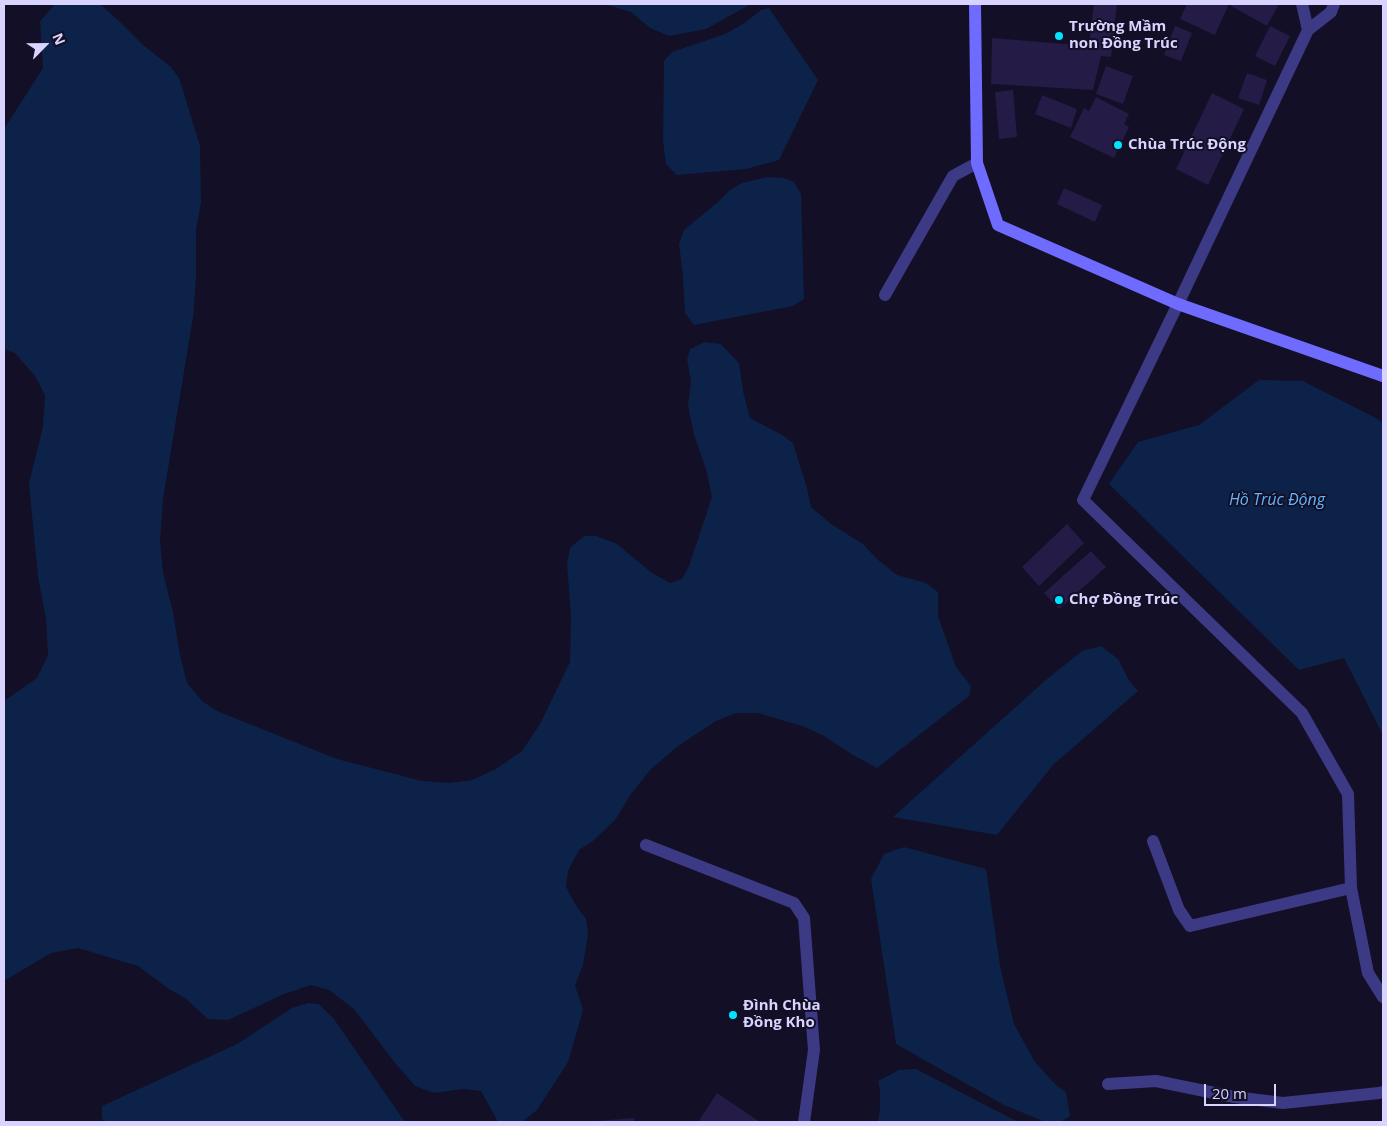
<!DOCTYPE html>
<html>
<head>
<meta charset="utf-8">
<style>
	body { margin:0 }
	#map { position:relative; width:1387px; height:1126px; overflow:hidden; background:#130f26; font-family:"Open Sans",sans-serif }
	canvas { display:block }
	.frame { position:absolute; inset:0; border:5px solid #d9d4ff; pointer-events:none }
	.north { position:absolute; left:20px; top:20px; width:50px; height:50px; -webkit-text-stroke:4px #130f26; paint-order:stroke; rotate:67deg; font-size:14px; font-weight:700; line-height:20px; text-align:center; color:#d9d4ff }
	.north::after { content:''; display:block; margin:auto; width:18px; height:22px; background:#d9d4ff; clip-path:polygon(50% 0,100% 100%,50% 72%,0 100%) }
	.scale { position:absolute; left:1204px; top:1084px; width:72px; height:22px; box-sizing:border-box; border:2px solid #d9d4ff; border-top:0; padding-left:6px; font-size:15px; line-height:18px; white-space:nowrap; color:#d9d4ff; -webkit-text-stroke:4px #130f26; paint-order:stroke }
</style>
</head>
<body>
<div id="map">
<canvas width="1387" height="1126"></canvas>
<div class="frame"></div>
<div class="north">N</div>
<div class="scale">20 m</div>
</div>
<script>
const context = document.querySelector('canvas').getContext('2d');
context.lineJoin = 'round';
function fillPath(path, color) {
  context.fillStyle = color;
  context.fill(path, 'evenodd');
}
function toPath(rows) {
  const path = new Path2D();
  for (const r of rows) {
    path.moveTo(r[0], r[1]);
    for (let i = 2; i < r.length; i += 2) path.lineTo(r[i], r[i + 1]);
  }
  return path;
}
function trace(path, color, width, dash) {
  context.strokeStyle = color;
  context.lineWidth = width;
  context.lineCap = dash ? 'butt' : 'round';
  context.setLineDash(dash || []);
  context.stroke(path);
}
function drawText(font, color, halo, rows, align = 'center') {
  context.font = font + ' "Open Sans",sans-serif';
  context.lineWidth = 4;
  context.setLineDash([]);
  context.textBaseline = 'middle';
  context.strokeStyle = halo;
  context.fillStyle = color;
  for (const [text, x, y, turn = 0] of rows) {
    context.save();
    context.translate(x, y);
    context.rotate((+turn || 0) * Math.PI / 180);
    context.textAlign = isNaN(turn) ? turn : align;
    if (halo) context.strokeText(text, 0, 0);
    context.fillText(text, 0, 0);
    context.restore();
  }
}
fillPath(toPath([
	[55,4,100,4,120,22,143,45,171,67,179,78,200,146,201,202,196,231,196,279,193,317,163,499,160,540,163,573,173,612,180,655,187,683,202,701,217,711,337,759,422,781,450,783,472,780,496,769,522,751,540,724,570,662,571,616,567,564,570,548,584,536,596,536,617,544,652,573,670,583,682,579,689,566,712,497,706,469,694,435,688,405,691,381,687,359,690,349,705,342,721,344,739,363,743,391,750,418,782,435,793,443,807,488,811,507,831,524,863,544,877,559,897,575,926,583,938,592,938,616,956,667,971,686,969,696,877,768,853,755,824,736,805,727,758,713,736,713,716,721,678,746,651,769,631,794,615,820,593,841,579,850,568,871,566,887,575,904,586,919,588,934,583,965,575,985,583,1010,568,1062,537,1110,522,1122,498,1122,481,1091,463,1089,434,1093,415,1086,395,1063,354,1009,329,990,311,985,284,994,228,1020,208,1019,185,998,169,989,138,966,78,948,51,953,4,981,4,701,37,678,48,655,46,619,38,577,29,483,43,427,45,395,35,376,15,353,4,349,4,129,43,68,40,21],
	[604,4,751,4,706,29,669,36,650,28,631,12],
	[769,8,818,80,779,160,746,169,677,175,666,164,663,141,664,61,672,52,725,34,743,24,761,10],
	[767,177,784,178,794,182,801,194,804,299,793,306,694,325,685,313,683,276,679,244,684,230,718,202,730,190,742,183],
	[1259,380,1303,381,1378,419,1383,424,1383,735,1344,658,1299,670,1109,484,1138,442,1199,425],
	[1101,646,1118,659,1130,682,1138,691,1053,765,997,835,893,817,1047,679,1082,651],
	[904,847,986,869,1000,966,1014,1024,1035,1062,1055,1084,1066,1092,1070,1116,1060,1122,1045,1122,1004,1105,896,1044,871,879,884,854],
	[308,1003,319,1004,334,1019,405,1122,108,1122,102,1119,102,1106,237,1044,292,1008],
	[916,1069,968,1096,1018,1122,878,1122,880,1108,880,1091,878,1081,899,1070]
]), '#0c2248');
fillPath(toPath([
	[1094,4,1117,4,1111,57,1101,56,1093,90,991,84,992,38,1089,46],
	[1187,4,1229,4,1215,35,1180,19],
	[1233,4,1274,4,1278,6,1267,26,1231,6],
	[1175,26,1192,33,1181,61,1164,55],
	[1270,26,1290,36,1275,66,1255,56],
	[1106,66,1133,76,1123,104,1096,94],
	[1247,73,1267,80,1259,105,1238,98],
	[1013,90,1017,137,999,139,995,92],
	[1212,93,1244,109,1208,185,1176,169],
	[1042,95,1077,109,1071,128,1035,114],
	[1096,97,1129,114,1124,124,1129,127,1114,158,1070,137,1084,108,1089,111],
	[1064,188,1102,205,1095,222,1057,204],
	[1067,524,1084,543,1039,586,1022,567],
	[1091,551,1106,567,1059,609,1044,593],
	[717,1093,760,1122,698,1122],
	[634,1118,634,1122,595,1122,595,1121]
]), '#241b47');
trace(toPath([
	[885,295,953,176,977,163],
	[1153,841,1179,910,1190,926,1351,888],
	[1108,1084,1156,1081,1234,1097,1283,1103,1379,1093,1383,1092]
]), '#3d3a85', 12);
trace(toPath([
	[1302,4,1308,30,1178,304,1083,500,1302,713,1348,794,1351,888,1368,973,1383,997],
	[1308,30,1331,12,1334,4],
	[646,845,794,903,804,918,814,1050,804,1122]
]), '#3d3a85', 12);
trace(toPath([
	[975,4,977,163,998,225,1178,304,1383,376]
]), '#6f6bff', 12);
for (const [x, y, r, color] of [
	[1059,36,5,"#00e5ff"],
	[1118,145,5,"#00e5ff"],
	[1059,600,5,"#00e5ff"],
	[733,1015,5,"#00e5ff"]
]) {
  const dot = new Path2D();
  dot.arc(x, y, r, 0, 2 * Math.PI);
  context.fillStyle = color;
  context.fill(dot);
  trace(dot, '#130f26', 2);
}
drawText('bold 15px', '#d9d4ff', '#130f26', [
	["Trường Mầm",1069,27],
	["non Đồng Trúc",1069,44],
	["Chùa Trúc Động",1128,145],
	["Chợ Đồng Trúc",1069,600],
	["Đình Chùa",743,1006],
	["Đồng Kho",743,1023]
], 'left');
drawText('italic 16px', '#62b6ff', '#130f26', [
	["Hồ Trúc Động",1277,500]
]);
</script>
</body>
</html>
